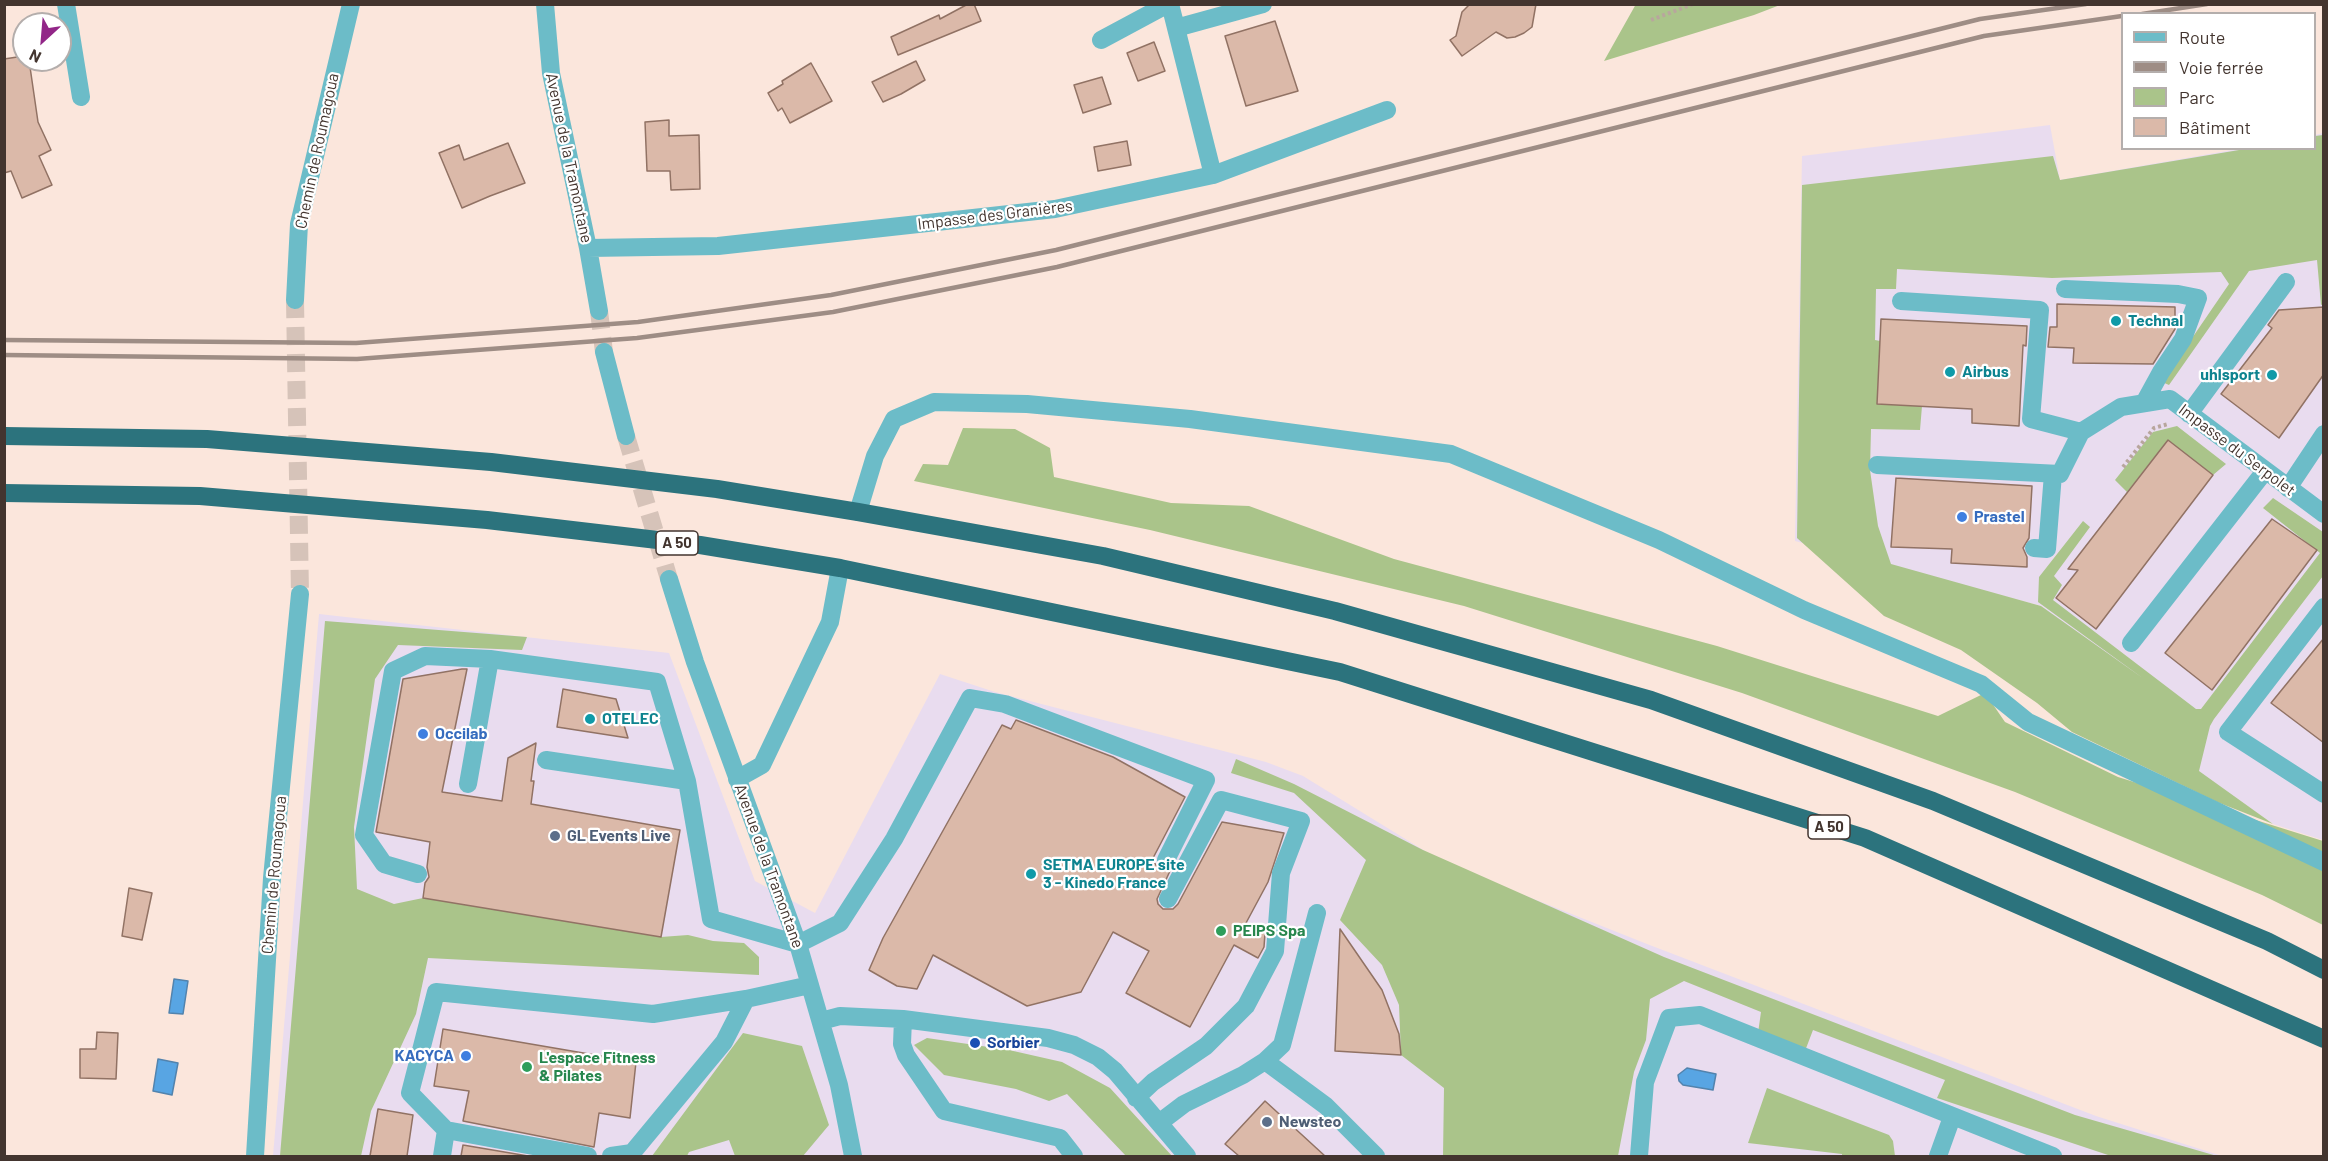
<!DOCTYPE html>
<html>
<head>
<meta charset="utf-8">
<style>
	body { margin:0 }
	#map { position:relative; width:2328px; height:1161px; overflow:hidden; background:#fbe6dc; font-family:Barlow,sans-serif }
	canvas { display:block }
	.frame { position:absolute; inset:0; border:6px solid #43352f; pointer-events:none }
	.legend { position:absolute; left:2121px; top:12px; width:195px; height:138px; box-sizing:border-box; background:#fff; border:2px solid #b4aeac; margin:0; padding:8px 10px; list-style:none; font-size:18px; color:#43352f }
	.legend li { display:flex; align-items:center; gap:12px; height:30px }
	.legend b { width:30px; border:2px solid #b4aeac }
	.north { position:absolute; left:12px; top:12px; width:60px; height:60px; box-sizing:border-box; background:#fff; border:2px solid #b4aeac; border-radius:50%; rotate:206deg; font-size:16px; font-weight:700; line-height:24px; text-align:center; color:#43352f }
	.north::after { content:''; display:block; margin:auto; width:21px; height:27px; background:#922688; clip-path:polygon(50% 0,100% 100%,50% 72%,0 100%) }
</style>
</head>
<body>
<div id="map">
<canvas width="2328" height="1161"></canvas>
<div class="frame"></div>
<ul class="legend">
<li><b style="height:8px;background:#6cbcc8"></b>Route</li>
<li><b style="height:8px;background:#9e8d85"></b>Voie ferrée</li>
<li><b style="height:16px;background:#aac48a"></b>Parc</li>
<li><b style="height:16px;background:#dbb9a9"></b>Bâtiment</li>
</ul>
<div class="north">N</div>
</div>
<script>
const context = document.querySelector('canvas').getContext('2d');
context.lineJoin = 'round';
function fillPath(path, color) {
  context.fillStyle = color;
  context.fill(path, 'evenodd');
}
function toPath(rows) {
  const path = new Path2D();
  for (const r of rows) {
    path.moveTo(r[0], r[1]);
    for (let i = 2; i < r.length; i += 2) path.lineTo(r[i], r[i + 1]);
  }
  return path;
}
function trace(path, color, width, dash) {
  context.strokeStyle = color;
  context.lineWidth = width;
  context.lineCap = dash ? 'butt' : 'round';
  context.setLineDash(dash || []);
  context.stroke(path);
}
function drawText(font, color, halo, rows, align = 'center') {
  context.font = font + ' Barlow,sans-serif';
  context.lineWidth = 4.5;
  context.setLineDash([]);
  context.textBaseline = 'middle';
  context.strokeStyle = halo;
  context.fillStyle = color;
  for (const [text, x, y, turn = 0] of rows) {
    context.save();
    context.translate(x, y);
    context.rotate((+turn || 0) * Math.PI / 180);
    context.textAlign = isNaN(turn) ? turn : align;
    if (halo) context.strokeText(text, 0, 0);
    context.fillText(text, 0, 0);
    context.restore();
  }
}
fillPath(toPath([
	[2050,125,2060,180,2238,149,2314,148,2315,135,2323,133,2323,840,2273,824,2199,772,2041,606,1795,541,1802,156],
	[319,614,669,653,755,881,815,913,940,674,995,692,1266,762,1303,776,1446,864,1647,944,2096,1116,2222,1156,273,1156]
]), '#e9dcef');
fillPath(toPath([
	[1636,4,1780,4,1780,5,1754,15,1604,61],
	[2323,135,2323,304,2321,305,2317,260,2249,271,2169,385,2162,382,2229,284,2221,272,2052,278,1897,269,1896,289,1876,289,1875,340,1880,341,1877,404,1922,406,1920,430,1871,429,1870,470,1878,526,1891,564,2041,606,2144,679,2038,602,2039,577,2083,521,2090,527,2054,576,2062,585,2053,600,2196,709,2201,709,2320,553,2263,508,2273,498,2323,532,2323,576,2214,719,2210,726,2199,771,2273,824,2217,802,2072,732,2037,703,1961,650,1884,616,1797,538,1802,185,2053,156,2060,180,2245,149,2314,148,2315,136],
	[2177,426,2226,464,2213,475,2168,440,2127,492,2115,480,2153,432],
	[963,428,1015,429,1050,448,1054,477,1171,503,1249,506,1394,559,1717,646,1938,716,1985,693,2005,722,2118,777,2323,841,2323,925,2262,895,2015,792,1742,693,1464,606,1150,530,914,481,923,464,948,465],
	[325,621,527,637,522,650,398,645,375,679,354,827,357,889,394,904,423,898,661,937,688,935,713,941,744,943,759,957,759,975,428,958,416,1014,371,1111,361,1156,280,1156],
	[1236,759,1294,784,1423,850,1664,957,2075,1115,2217,1156,2111,1156,1937,1098,1945,1080,1813,1030,1805,1051,1758,1033,1761,1012,1684,981,1650,999,1646,1040,1634,1072,1618,1156,1443,1156,1444,1088,1401,1055,1399,1005,1382,965,1340,920,1366,860,1294,793,1231,773],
	[743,1033,802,1046,829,1125,803,1156,735,1156,729,1140,689,1152,687,1156,652,1156],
	[927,1038,1009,1050,1062,1062,1110,1088,1172,1156,1126,1156,1067,1094,1049,1101,1016,1089,944,1075,914,1045],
	[1767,1088,1889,1135,1893,1141,1895,1156,1842,1156,1842,1154,1748,1143]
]), '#aac48a');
const water = toPath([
	[174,979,188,981,183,1014,169,1013,174,979],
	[158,1059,178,1063,172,1095,153,1091,158,1059],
	[1687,1068,1716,1074,1713,1090,1683,1085,1679,1081,1678,1075,1687,1068]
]);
fillPath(water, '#58a5e3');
trace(water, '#5283ad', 1.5);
const building = toPath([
	[968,4,974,4,981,21,898,55,891,37,939,15,940,19,968,4],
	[1470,4,1536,4,1532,27,1524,33,1515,37,1507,38,1496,32,1462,56,1450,40,1456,36,1462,12,1470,4],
	[1275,21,1298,91,1246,106,1225,36,1275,21],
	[1154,42,1165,71,1138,81,1127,53,1154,42],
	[24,56,24,60,29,60,38,122,51,150,39,156,52,185,22,198,11,171,4,173,4,59,24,56],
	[916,61,925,80,901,94,883,102,872,82,916,61],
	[811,63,832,101,790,123,782,108,778,111,768,93,783,84,782,81,811,63],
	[1102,77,1111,104,1083,113,1074,85,1102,77],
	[669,120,669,136,699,135,700,189,671,190,670,171,647,171,645,122,669,120],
	[1127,141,1131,165,1098,171,1094,147,1127,141],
	[508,143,525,183,490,196,462,208,439,153,459,145,464,160,508,143],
	[2057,304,2175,307,2175,329,2153,364,2073,363,2074,348,2048,347,2050,327,2057,327,2057,304],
	[2324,307,2324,374,2279,438,2221,394,2272,328,2268,325,2279,310,2324,307],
	[1881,319,2027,326,2026,346,2023,345,2019,426,1972,423,1972,409,1877,404,1881,319],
	[2168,440,2213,475,2096,629,2056,598,2078,570,2068,569,2168,440],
	[1896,478,2032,486,2029,538,2023,548,2027,557,2027,567,1951,563,1952,549,1891,547,1896,478],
	[2272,519,2317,550,2212,690,2165,653,2272,519],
	[2324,638,2324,743,2271,703,2324,638],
	[462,669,467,669,442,792,502,801,508,758,536,743,531,781,534,781,531,804,680,830,661,937,423,898,425,883,429,877,427,867,430,842,376,832,403,679,462,669],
	[563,689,616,699,628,738,557,727,563,689],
	[1016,720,1113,757,1185,797,1152,860,1160,870,1170,871,1157,899,1158,904,1163,909,1173,909,1178,904,1222,822,1284,833,1268,882,1246,923,1265,933,1264,947,1258,958,1234,945,1190,1027,1126,993,1149,951,1113,932,1081,992,1027,1006,933,955,917,989,897,986,869,970,883,938,1002,725,1011,729,1016,720],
	[129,888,152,893,142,940,122,936,129,888],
	[1340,929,1382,990,1399,1034,1401,1055,1335,1051,1340,929],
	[443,1029,636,1062,630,1118,599,1113,594,1147,463,1121,469,1091,434,1086,443,1029],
	[97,1032,118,1033,116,1079,80,1078,80,1049,96,1049,97,1032],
	[1265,1101,1325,1156,1239,1156,1225,1144,1265,1101],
	[378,1109,413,1115,407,1156,370,1156,378,1109],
	[463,1145,528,1156,461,1156,463,1145]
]);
fillPath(building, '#dbb9a9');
trace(building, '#917264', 1.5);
trace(toPath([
	[295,300,300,594],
	[599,311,604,352],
	[626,436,669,579]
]), '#d6c3b9', 18, [18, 9]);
trace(toPath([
	[1651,20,1693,4],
	[2123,467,2154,428,2168,424]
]), '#b8a69d', 4, [3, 3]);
trace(toPath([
	[66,4,81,97],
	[545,4,551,73,588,248,599,311],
	[1170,4,1213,175],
	[1176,28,1263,4],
	[1101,40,1168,4],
	[588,248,718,246,1055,209,1213,175,1387,110],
	[2065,289,2178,294,2198,298,2183,339,2161,372,2144,403],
	[295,300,299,224,351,4],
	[1901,301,2040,310,2031,419,2081,432],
	[604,352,626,436],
	[2189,414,2286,282],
	[2081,432,2121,407,2170,399,2324,514],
	[1877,465,2060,474,2081,432],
	[2288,488,2324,434],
	[858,512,875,456,894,419,934,402,1027,404,1190,419,1451,454,1659,540,1804,610,1981,684,2028,722,2324,862],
	[2034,548,2047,549,2053,474],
	[669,579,695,662,798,944,839,1085,853,1156],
	[2324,607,2228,732,2324,794],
	[2131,643,2265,471],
	[546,760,687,781,711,919,798,944,840,923,894,839,970,698,1005,704,1206,780,1166,860],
	[737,779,762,765,830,622,840,568],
	[468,784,490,659,657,682,687,781],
	[418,874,384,864,364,835,393,671,425,656,490,659],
	[903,1019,902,1044,906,1055,944,1111,1060,1138,1074,1156],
	[821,1021,840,1016,903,1019,1048,1038,1074,1045,1098,1057,1115,1071,1187,1156],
	[1265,1061,1282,1045,1317,913],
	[1136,1098,1153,1082,1206,1046,1246,1006,1275,951,1281,873,1301,821,1221,800,1168,899],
	[1159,1123,1184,1104,1243,1075,1265,1061,1326,1106,1376,1156],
	[255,1156,272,878,300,594],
	[442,1156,446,1130],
	[588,1156,446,1130,410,1093,436,992,653,1014,746,999,810,985],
	[611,1156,632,1153,724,1042,746,999],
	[1639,1156,1645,1082,1669,1018,1700,1015,2053,1156],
	[1938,1156,1952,1117]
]), '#6cbcc8', 18);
trace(toPath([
	[4,436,207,439,491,462,717,489,858,512,1103,556,1335,611,1651,700,1933,801,2267,941,2324,970],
	[4,493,200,496,487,520,700,545,840,568,1340,672,1865,838,2324,1039]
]), '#2c737d', 18);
trace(toPath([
	[2142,14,2207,4],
	[4,340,356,343,638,322,831,295,1056,250,1980,19,2086,4],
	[4,355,357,359,637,338,833,312,1057,267,1984,36,2122,16]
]), '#9e8d85', 4.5);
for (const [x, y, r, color] of [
	[2116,321,6,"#0f9aa8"],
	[1950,372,6,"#0f9aa8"],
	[2272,375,6,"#0f9aa8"],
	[1962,517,6,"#3f7fe0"],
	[590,719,6,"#0f9aa8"],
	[423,734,6,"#3f7fe0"],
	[555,836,6,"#5c6f8a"],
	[1031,874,6,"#0f9aa8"],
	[1221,931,6,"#2e9e5b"],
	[975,1043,6,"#1a4fb4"],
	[466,1056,6,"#3f7fe0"],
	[527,1067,6,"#2e9e5b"],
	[1267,1122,6,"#5c6f8a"]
]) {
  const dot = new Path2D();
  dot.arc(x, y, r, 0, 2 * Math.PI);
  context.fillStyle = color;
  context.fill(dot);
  trace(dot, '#fff', 2);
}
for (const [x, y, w] of [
	[677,543,42],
	[1829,827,42]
]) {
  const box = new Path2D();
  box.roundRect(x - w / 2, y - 12, w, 24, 4.5);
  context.fillStyle = '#fff';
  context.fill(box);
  trace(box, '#43352f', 1.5);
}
drawText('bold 15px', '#43352f', null, [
	["A 50",677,543],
	["A 50",1829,827]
]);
drawText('16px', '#43352f', '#fff', [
	["Chemin de Roumagoua",317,151,-78],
	["Avenue de la Tramontane",569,158,78],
	["Impasse des Granières",995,215,-7],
	["Impasse du Serpolet",2237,450,37],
	["Avenue de la Tramontane",769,866,70],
	["Chemin de Roumagoua",274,875,-85]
]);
drawText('bold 16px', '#0d838f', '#fff', [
	["Technal",2128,321],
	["Airbus",1962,372],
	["uhlsport",2260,375,"right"],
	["OTELEC",602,719],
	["SETMA EUROPE site",1043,865],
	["3 - Kinedo France",1043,883]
], 'left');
drawText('bold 16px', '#366cbe', '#fff', [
	["Prastel",1974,517],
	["Occilab",435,734],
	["KACYCA",454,1056,"right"]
], 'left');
drawText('bold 16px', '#4e5e75', '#fff', [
	["GL Events Live",567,836],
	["Newsteo",1279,1122]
], 'left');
drawText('bold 16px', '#27864d', '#fff', [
	["PEIPS Spa",1233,931],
	["L'espace Fitness",539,1058],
	["& Pilates",539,1076]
], 'left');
drawText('bold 16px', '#164399', '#fff', [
	["Sorbier",987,1043]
], 'left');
</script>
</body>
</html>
